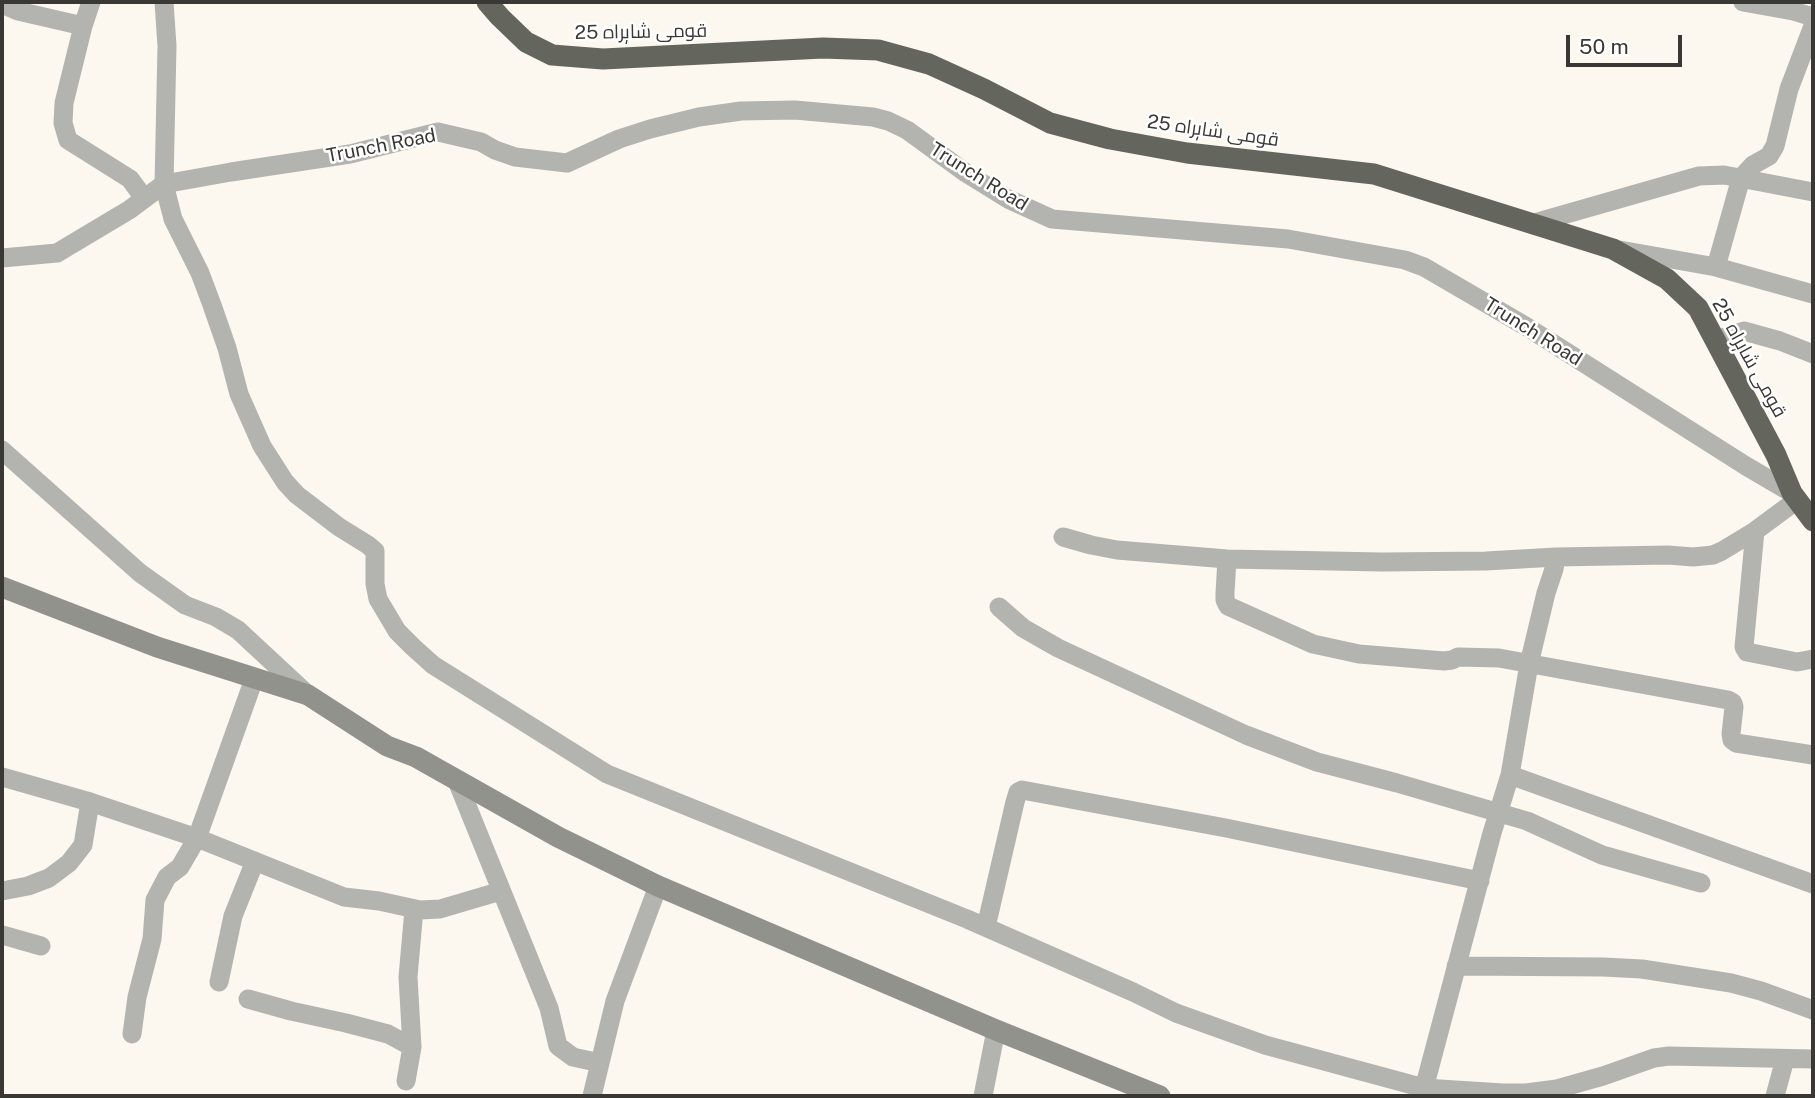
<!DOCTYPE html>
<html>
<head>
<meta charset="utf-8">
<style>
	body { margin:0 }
	#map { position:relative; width:1815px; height:1098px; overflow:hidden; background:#fdf8ef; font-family:"Public Sans",sans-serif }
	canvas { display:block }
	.frame { position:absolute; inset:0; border:4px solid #3a3835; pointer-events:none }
	.scale { position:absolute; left:1566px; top:35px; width:116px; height:32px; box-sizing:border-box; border:4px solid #3a3835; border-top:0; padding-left:9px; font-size:21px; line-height:24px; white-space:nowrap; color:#3a3835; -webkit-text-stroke:5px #fff; paint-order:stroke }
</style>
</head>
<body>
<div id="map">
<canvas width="1815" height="1098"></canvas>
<div class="frame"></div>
<div class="scale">50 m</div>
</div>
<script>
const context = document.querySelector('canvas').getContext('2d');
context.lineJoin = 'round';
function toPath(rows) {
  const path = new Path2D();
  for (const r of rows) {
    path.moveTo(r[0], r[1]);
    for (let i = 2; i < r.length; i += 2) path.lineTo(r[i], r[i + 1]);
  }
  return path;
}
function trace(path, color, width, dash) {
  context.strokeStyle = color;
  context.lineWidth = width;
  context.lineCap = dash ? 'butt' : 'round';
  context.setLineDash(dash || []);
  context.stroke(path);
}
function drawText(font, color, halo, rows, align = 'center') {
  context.font = font + ' "Public Sans",Cairo,sans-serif';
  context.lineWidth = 5;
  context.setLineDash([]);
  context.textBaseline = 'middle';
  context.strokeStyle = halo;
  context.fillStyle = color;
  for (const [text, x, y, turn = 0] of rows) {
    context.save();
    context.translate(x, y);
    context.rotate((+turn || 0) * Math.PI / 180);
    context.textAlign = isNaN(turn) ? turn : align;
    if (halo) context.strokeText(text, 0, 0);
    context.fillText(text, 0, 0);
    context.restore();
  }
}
trace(toPath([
	[91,2,83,26,64,103,63,123,68,140,130,179,144,198],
	[164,2,167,46,164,184,173,219,200,273,212,305,227,348,239,394,262,446,285,482,297,495,339,527,368,545,375,551,375,584,378,599,397,631,413,647,433,665,607,774,967,919,1133,992,1176,1013,1265,1045,1424,1088,1503,1093,1526,1093,1557,1089,1603,1076,1654,1058,1669,1056,1813,1059],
	[1743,2,1793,11,1813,17],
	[2,4,18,11,83,26],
	[1531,224,1699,176,1724,175,1813,192],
	[1620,250,1716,267,1813,294],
	[2,258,57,253,129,210,164,184,231,172,350,154,438,132,481,142,495,150,515,157,567,163,619,139,650,129,699,117,741,111,795,110,873,117,888,121,907,130,966,173,1008,199,1052,219,1288,239,1405,260,1424,267,1527,327,1746,466,1792,493],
	[1716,267,1741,178,1753,165,1769,156,1775,146,1789,89,1813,26],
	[1716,340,1744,331,1780,341,1813,354],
	[2,450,140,573,185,605,216,617,238,630,308,695],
	[1755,531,1744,647,1747,652,1797,662,1813,659],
	[1063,537,1091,545,1117,550,1227,559,1382,562,1486,561,1556,557,1668,555,1693,557,1713,555,1722,551,1755,531,1797,500],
	[1227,559,1225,593,1225,600,1228,606,1313,644,1359,654,1444,661,1452,660,1458,657,1499,658,1728,700,1733,703,1734,707,1731,734,1732,740,1736,743,1813,755],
	[999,607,1023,628,1058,648,1246,735,1317,762,1397,783,1527,821,1602,855,1701,883],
	[1510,775,1813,884],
	[2,777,90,802,197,838,344,897,379,901,420,910,440,909,501,891],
	[457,781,549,1008,558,1046,573,1057,600,1063],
	[2,891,28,886,49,878,69,863,83,845,90,802],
	[986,927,1015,802,1018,792,1022,790,1226,828,1480,881],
	[2,935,41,946],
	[1456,966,1603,967,1642,969,1731,983,1761,991,1813,1010],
	[219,982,233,916,255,861],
	[248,999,291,1011,346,1023,388,1034,412,1047],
	[132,1034,137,997,152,939,155,900,167,877,180,867,197,838,254,679],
	[406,1081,412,1047,408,977,414,909],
	[592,1096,615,1001,658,886],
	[983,1096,996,1030],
	[1422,1096,1492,833,1510,775,1529,664,1546,593,1554,569,1556,557],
	[1775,1096,1785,1059]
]), '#b3b4af', 19);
trace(toPath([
	[2,587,157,647,308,695,387,746,416,757,558,837,658,886,996,1030,1160,1096]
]), '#91928c', 21);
trace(toPath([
	[487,2,500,17,526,42,552,55,603,59,823,48,878,50,929,64,984,89,1050,123,1110,139,1187,153,1374,174,1613,249,1667,279,1698,308,1776,455,1792,493,1813,521]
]), '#64665d', 21);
drawText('19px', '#3a3835', '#fff', [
	["قومی شاہراہ 25",641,32,-1],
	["قومی شاہراہ 25",1213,131,8],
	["Trunch Road",381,146,-11],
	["Trunch Road",979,177,32],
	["Trunch Road",1533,332,32],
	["قومی شاہراہ 25",1749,358,61]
]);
</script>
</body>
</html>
